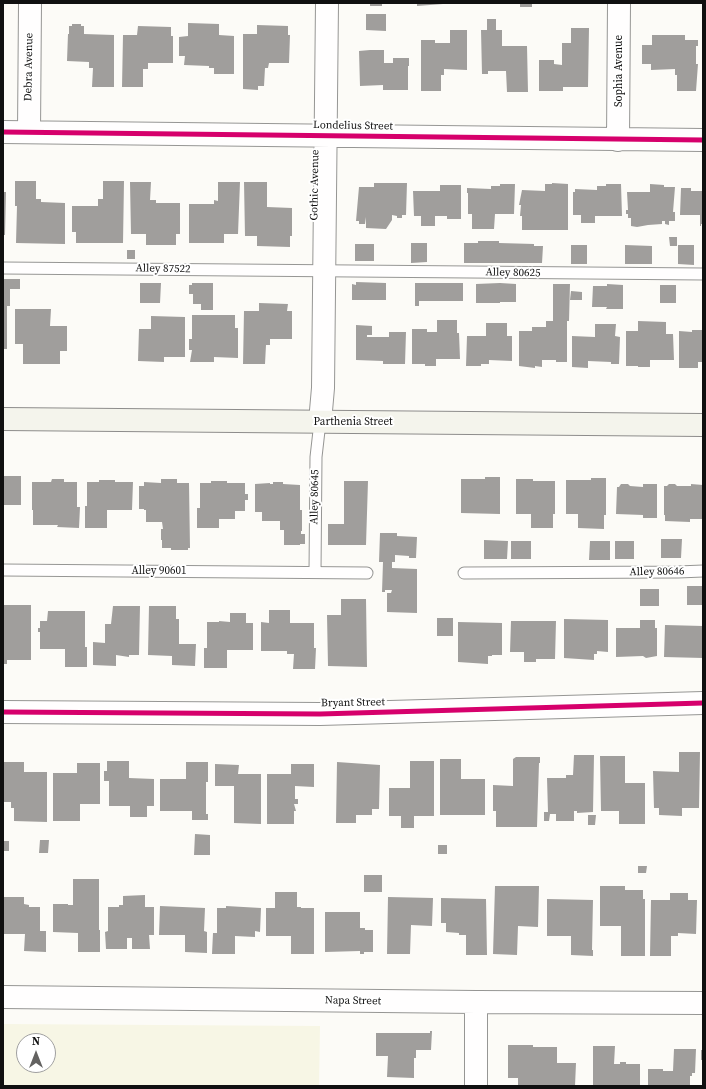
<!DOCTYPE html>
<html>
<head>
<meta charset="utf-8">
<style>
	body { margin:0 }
	#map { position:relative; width:706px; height:1089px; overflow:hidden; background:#fcfbf7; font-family:"Source Serif 4",serif }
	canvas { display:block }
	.frame { position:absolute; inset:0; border:4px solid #101010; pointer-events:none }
	.north { position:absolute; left:16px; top:1033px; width:40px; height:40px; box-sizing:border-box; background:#fff; border:1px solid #9f9f9f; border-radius:50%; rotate:0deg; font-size:11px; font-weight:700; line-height:16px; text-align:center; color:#101010 }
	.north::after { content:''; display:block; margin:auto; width:14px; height:18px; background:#636261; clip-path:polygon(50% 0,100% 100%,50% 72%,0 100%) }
</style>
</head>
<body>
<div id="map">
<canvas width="706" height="1089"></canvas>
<div class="frame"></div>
<div class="north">N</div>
</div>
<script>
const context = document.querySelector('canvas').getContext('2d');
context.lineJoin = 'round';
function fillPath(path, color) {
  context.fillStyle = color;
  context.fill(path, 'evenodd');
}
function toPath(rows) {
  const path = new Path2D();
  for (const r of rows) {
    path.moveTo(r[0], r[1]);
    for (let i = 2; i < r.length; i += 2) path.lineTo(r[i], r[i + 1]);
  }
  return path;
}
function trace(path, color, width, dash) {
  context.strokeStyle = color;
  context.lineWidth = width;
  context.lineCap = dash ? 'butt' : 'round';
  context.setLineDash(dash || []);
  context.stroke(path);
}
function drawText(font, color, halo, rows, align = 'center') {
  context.font = font + ' "Source Serif 4",serif';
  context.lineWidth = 4;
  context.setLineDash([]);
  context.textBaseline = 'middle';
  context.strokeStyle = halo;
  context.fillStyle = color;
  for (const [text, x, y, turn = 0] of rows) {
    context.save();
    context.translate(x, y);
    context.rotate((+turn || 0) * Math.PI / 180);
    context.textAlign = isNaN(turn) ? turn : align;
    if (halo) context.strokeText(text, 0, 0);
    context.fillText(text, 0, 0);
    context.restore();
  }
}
fillPath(toPath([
	[3,1024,320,1026,319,1086,3,1086],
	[24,1041,48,1041,48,1065,24,1065]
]), '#f7f6e5');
fillPath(toPath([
	[370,3,382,3,382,6,370,6],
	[417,3,443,3,443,4,417,6],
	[520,3,532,3,532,7,520,7],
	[366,14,386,14,386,31,366,30],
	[487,19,496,19,496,30,502,30,502,46,527,46,528,92,507,92,506,71,488,71,488,74,482,74,481,30,487,30],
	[188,23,219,24,219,35,234,36,234,74,214,74,214,68,209,68,209,66,184,65,185,56,179,56,179,37,188,36],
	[72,24,81,24,81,26,84,26,84,34,114,35,114,87,92,87,93,68,89,68,89,62,67,61,68,34,69,34,69,26,72,26],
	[257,25,288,26,288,35,290,35,289,63,269,63,268,68,265,68,264,86,258,86,258,90,243,89,243,34,257,34],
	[138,26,171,27,171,36,173,36,173,63,148,63,148,69,143,69,143,87,122,87,123,35,137,35],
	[571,28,589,28,588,87,563,87,563,91,539,91,539,60,554,60,554,64,562,65,562,43,571,43],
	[450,30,467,30,467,70,444,69,444,75,441,75,441,91,421,91,421,40,435,40,435,43,450,43],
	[652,35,685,35,685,40,698,40,698,46,696,46,696,64,698,64,696,91,677,91,677,75,675,75,675,69,651,70,651,64,642,64,642,45,652,45],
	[370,50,384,50,384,63,393,63,393,58,409,58,409,66,408,66,408,90,383,90,383,85,360,86,359,51],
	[15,181,36,181,36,199,41,199,41,202,65,203,65,244,16,243,17,206,15,206],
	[103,181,124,181,123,243,76,243,76,232,72,232,72,206,98,206,98,199,103,199],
	[130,182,151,182,150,200,156,200,156,203,180,203,180,234,176,234,176,245,146,245,146,234,131,234],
	[218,182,240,182,238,234,224,234,224,243,189,243,189,204,214,204,214,200,218,201],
	[244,182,267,182,267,207,292,208,292,236,290,236,290,247,257,246,257,236,245,236],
	[374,183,407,183,406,215,402,215,402,218,397,218,397,216,392,215,392,220,386,229,366,228,366,217,365,224,359,224,359,221,356,221,359,187,374,187],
	[552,183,568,184,568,230,522,230,522,216,520,216,521,205,519,205,522,190,545,191,545,184,552,184],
	[500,184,515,184,514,214,495,214,494,229,472,229,472,214,468,214,468,193,467,193,467,188,491,189,491,186,500,186],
	[606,184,621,184,622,216,595,216,595,223,581,223,581,215,573,215,573,192,575,192,575,189,597,190,597,186,606,186],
	[650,184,664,185,664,187,675,187,673,212,675,212,675,221,669,221,669,225,665,224,665,221,662,221,662,224,648,225,637,227,631,226,631,218,628,218,628,214,626,214,626,210,628,210,627,192,650,192],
	[440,185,461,185,461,219,447,219,447,216,435,216,435,226,421,226,421,216,414,216,413,191,440,191],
	[681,188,691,188,691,191,703,191,703,224,701,224,701,226,700,226,700,215,680,215],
	[3,192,6,192,5,235,3,235],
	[669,237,677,237,677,246,670,246],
	[478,241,499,241,499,243,534,244,534,246,543,246,542,263,464,263,464,243,478,243],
	[411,243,427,243,427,262,411,263],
	[355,244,374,244,374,261,355,261],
	[571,245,587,245,587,264,571,264],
	[625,245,652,246,652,264,625,264],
	[678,245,694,245,694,265,678,264],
	[127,250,135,250,135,259,127,259],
	[3,279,20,279,20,289,10,289,10,306,7,306,7,349,3,349],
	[356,282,386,283,386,300,352,300,352,284,356,285],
	[140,283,161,283,160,303,140,303],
	[192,283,213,283,213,310,201,310,201,304,193,304,193,294,189,294,189,285,192,285],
	[415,283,463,283,463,301,419,301,419,306,415,306],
	[500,283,516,284,516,302,500,302,500,303,476,303,476,284],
	[553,284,570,284,569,321,567,321,567,362,556,362,556,360,542,360,542,367,535,366,535,368,519,366,519,331,532,331,532,327,546,327,546,321,553,321],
	[607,284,623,285,623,309,606,309,607,307,592,307,593,286,607,286],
	[660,285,676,285,676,303,660,303],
	[571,291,582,292,582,300,570,300],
	[259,303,288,304,287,311,292,311,292,339,270,339,270,345,266,345,265,364,243,364,244,311,259,311],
	[15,309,51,309,50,326,67,326,67,351,60,351,60,364,23,364,23,344,15,344],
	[192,315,235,315,235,328,238,328,238,358,214,357,214,362,190,362,192,350,189,350,189,339,192,339],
	[151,316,185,317,185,357,164,357,164,362,138,361,139,329,151,329],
	[437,320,457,320,457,333,459,333,460,359,436,359,436,366,425,366,425,364,412,364,412,329,427,329,427,332,437,332],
	[638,321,666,322,666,334,673,334,674,360,650,360,650,367,638,367,638,366,626,366,626,331,638,331],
	[486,323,507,323,507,336,512,336,512,361,489,360,489,364,481,364,481,366,466,366,467,336,486,336],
	[595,324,616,324,615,336,620,337,619,364,611,364,611,362,588,361,588,368,572,367,572,336,595,337],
	[356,325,372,326,372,335,367,335,367,337,389,337,389,332,406,332,405,364,383,364,383,361,356,360],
	[692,330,703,330,703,362,698,362,698,368,679,368,679,331,692,332],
	[3,476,21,476,21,505,3,505],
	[485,477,500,477,500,514,461,513,461,479,485,479],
	[591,478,606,478,606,515,604,515,604,529,578,528,578,514,566,514,566,480,591,480],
	[52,479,64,479,64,482,77,482,77,507,80,507,79,528,57,527,58,525,33,525,33,510,32,510,32,482,51,482],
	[161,479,177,479,177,483,189,483,190,548,188,548,188,550,171,550,171,548,162,548,162,540,161,540,161,529,163,529,162,522,146,522,146,510,144,510,144,509,139,509,139,486,144,486,144,482,161,483],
	[516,479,533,479,533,481,555,481,555,514,553,514,553,528,531,528,531,514,516,514],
	[99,480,115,480,115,482,133,482,132,510,107,510,107,528,85,528,85,506,87,506,87,482,99,482],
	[211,481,227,481,227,483,245,483,245,494,248,494,248,500,245,500,245,511,235,511,235,519,219,519,219,528,197,528,197,508,200,508,200,483,211,483],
	[344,481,368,481,366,545,328,545,328,524,344,524],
	[273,482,283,482,283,484,300,485,300,510,302,510,302,531,301,531,301,534,305,534,305,544,300,544,300,545,284,545,284,530,280,530,280,521,262,521,262,512,255,512,255,484,270,483,270,484,273,484],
	[621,484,628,484,630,486,643,487,643,484,657,484,657,518,643,518,643,515,616,514,617,487,619,487],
	[669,484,675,484,677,486,691,486,691,484,703,485,703,519,690,519,690,522,665,521,665,515,664,515,664,486,667,486],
	[380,533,397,533,397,536,417,537,416,558,409,558,409,556,395,555,395,562,392,562,392,568,417,569,417,613,387,612,387,593,391,593,392,590,385,590,385,592,382,592,383,562,379,562],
	[661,539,682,539,681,558,661,558],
	[484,540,508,541,507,559,484,559],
	[511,541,531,541,531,559,511,559],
	[590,541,610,541,610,560,589,560],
	[615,541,634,541,634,559,615,559],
	[687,586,703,586,703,605,687,605],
	[640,589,659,589,659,606,640,606],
	[341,599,366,599,367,667,328,666,327,615,341,615],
	[4,605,31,605,31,660,7,660,7,664,3,664,3,623,4,623,3,621,3,617,4,617],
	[113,606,140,606,139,655,129,655,129,657,116,655,116,666,93,665,93,642,105,643,105,624,111,624],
	[149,606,176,606,176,619,179,619,179,644,196,644,195,666,172,665,172,656,148,655],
	[269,610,290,610,290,623,314,623,314,648,316,648,315,669,293,669,294,654,287,654,287,651,261,651,261,622,269,623],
	[48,611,85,611,85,647,87,647,87,667,65,667,65,649,40,649,40,632,38,632,38,628,40,628,40,621,47,621],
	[230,613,246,613,246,623,253,623,253,650,227,650,227,668,204,668,204,648,207,648,207,622,219,622,219,621,230,622],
	[437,618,453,618,453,636,437,636],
	[564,619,608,620,608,652,597,651,597,654,594,654,594,660,564,658],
	[640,620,655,620,655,628,657,628,657,656,646,658,643,656,616,657,616,628,640,628],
	[511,621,556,621,555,659,536,659,536,662,524,662,524,652,510,652],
	[458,622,502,623,502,655,492,655,492,656,488,656,488,664,458,662],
	[665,625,703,626,703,658,664,657],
	[679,752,700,752,699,808,682,808,682,816,659,815,659,808,654,808,653,771,679,772],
	[574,755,594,755,593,812,577,813,577,811,574,811,574,821,556,821,556,814,550,814,549,821,544,821,544,812,548,812,547,778,566,778,566,775,573,775],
	[600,756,625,756,625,783,645,783,645,824,619,824,619,811,601,811],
	[516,757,540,757,540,763,539,763,537,827,496,827,496,811,493,811,493,785,513,786,513,759],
	[440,759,461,759,461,779,485,779,485,815,440,815],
	[107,761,129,761,129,778,154,779,154,806,147,806,147,817,130,817,130,806,109,806,109,781,104,781,104,771,107,771],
	[410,761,434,761,434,816,414,816,414,828,401,828,401,816,389,816,389,788,410,788],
	[3,762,24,762,24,772,47,772,47,822,14,821,14,808,11,808,11,802,3,802],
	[186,762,208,762,208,782,206,782,206,814,208,814,208,820,192,820,192,811,160,811,160,779,186,779],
	[337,762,380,765,379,809,372,809,372,815,356,815,356,823,336,823],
	[77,763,100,763,100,804,80,804,80,821,53,821,53,773,77,773],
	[215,764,239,765,238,774,261,774,261,824,234,823,234,786,215,786],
	[291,764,314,764,314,787,295,786,295,799,298,799,298,804,294,804,296,811,294,811,294,824,267,824,267,774,291,774],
	[588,815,596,815,595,825,588,825],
	[195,834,210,835,210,855,194,855],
	[40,840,49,840,48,853,39,853],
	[3,841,9,841,9,851,3,851],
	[438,845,447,845,447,854,438,854],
	[638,866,647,866,646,873,638,873],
	[364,875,382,875,382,892,364,892],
	[73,879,99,879,99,930,100,930,100,952,78,952,78,933,53,932,53,904,68,904,68,905,73,905],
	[495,886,539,886,538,927,518,926,517,955,493,954],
	[600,886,625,886,625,890,643,890,643,899,645,899,645,956,621,956,621,926,600,926],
	[275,892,297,892,297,907,301,907,301,908,314,908,314,954,291,954,291,936,266,936,266,908,275,908],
	[670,893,688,893,688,900,697,900,696,934,678,933,678,936,671,936,671,956,650,956,651,900,670,900],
	[145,895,145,907,154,907,154,935,149,935,150,949,132,949,132,938,127,938,127,949,106,949,105,932,108,931,108,907,119,907,119,905,123,905,123,896],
	[3,897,24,897,24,904,29,905,29,907,40,907,40,931,46,931,46,952,24,951,25,934,3,934],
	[388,897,433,898,432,926,411,925,410,954,387,954],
	[441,898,486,899,487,955,466,955,466,935,459,935,459,933,446,932,446,923,441,923],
	[547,899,593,900,592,950,593,950,593,956,571,955,571,936,547,936],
	[160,906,205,908,204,931,207,932,207,953,185,952,185,935,159,935],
	[226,906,261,908,260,932,255,931,255,937,235,936,235,954,212,954,213,933,217,933,217,908,226,908],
	[325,912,360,912,360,928,365,928,365,930,373,930,373,952,364,952,364,954,360,954,360,951,325,952],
	[430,1031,432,1031,431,1050,416,1050,416,1058,414,1058,414,1078,387,1077,388,1056,376,1056,376,1033,430,1033],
	[508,1045,533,1045,533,1047,557,1047,557,1063,576,1063,575,1086,518,1086,518,1078,508,1078],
	[593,1046,615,1046,614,1064,620,1064,620,1062,626,1062,626,1064,640,1064,640,1086,593,1086],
	[674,1049,696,1049,695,1073,692,1073,692,1076,690,1076,690,1086,648,1086,648,1069,663,1069,663,1071,673,1071],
	[701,1050,703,1050,703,1060,701,1060]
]), '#a09e9c');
const service = toPath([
	[3,268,703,274],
	[3,570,367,573],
	[315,572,316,457,320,422],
	[464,573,678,572,703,571]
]);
const minor = toPath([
	[3,132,703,140],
	[29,132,30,3],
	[618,140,619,3],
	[320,422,323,388,327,3],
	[3,712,320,714,703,703],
	[3,997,476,1002,703,1003],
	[476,1002,476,1086]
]);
const secondary = toPath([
	[3,419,703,425]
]);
trace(service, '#969694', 13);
trace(minor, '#969694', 24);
trace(secondary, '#8d8c8b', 24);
trace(service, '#fffefe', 11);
trace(minor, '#fffefe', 22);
trace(secondary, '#f4f4ec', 22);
trace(toPath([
	[3,132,703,140],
	[3,712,320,714,703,703]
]), '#d6006c', 5);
drawText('11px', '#101010', '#fff', [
	["Debra Avenue",29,67,-89],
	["Sophia Avenue",619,71,-90],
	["Londelius Street",353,126,1],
	["Gothic Avenue",315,185,-89],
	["Alley 87522",163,269,1],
	["Alley 80625",513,273,1],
	["Parthenia Street",353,422],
	["Alley 80645",315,497,-89],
	["Alley 90601",159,571],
	["Alley 80646",657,572,-1],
	["Bryant Street",353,703,-1],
	["Napa Street",353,1001,1]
]);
</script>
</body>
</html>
